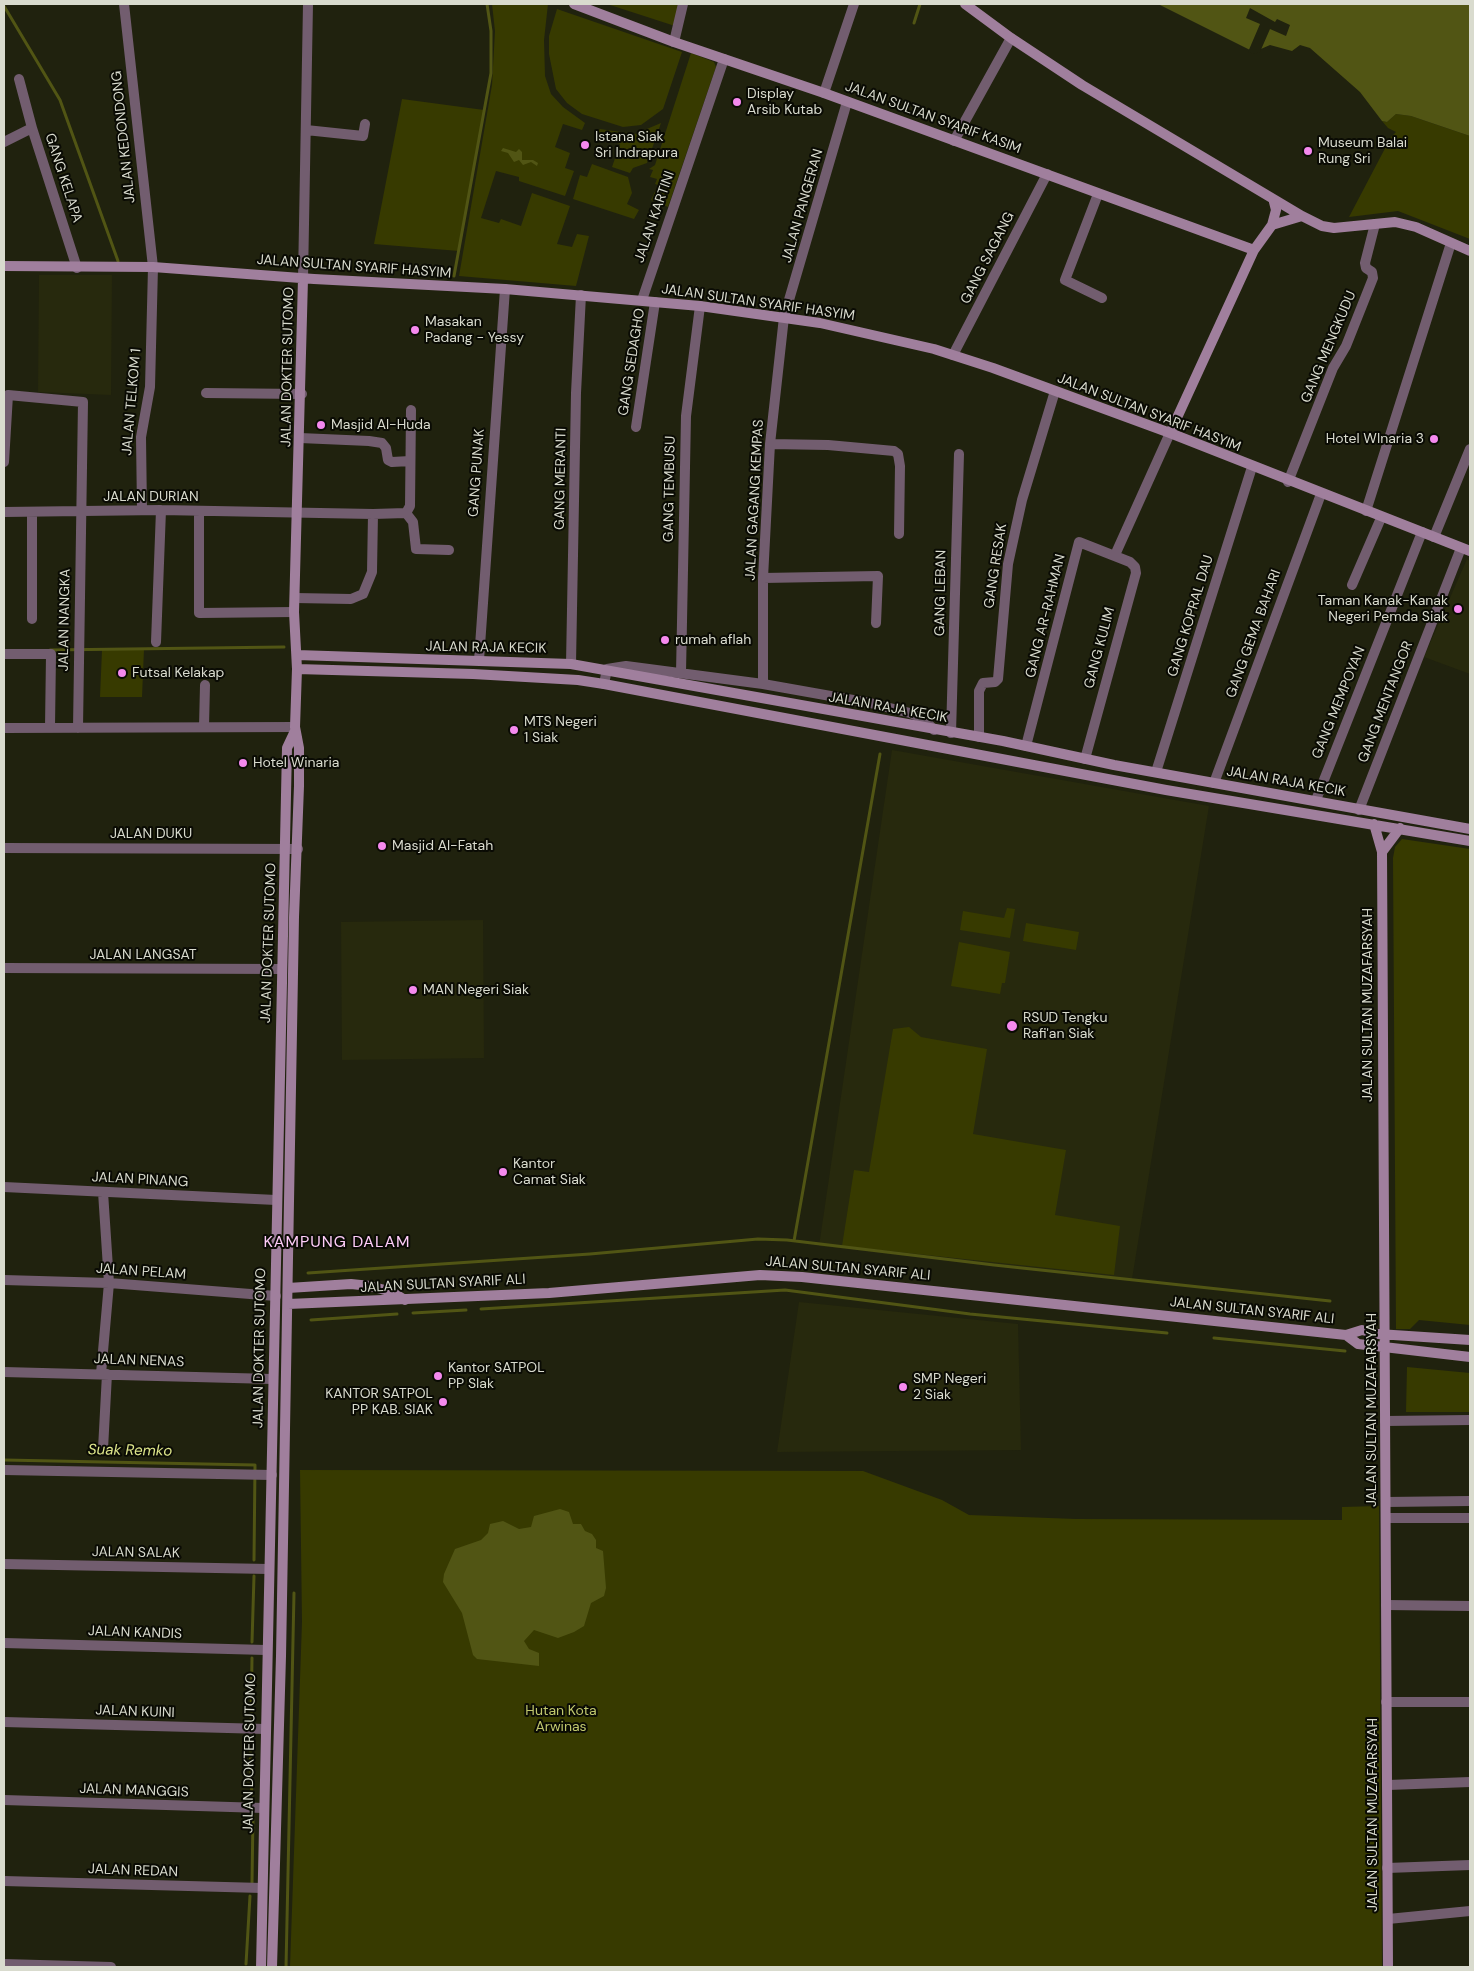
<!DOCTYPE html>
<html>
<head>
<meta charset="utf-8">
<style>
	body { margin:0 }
	#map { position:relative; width:1474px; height:1971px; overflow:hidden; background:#20220e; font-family:"DM Sans",sans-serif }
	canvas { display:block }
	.frame { position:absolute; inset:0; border:5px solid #d9dbce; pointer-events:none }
</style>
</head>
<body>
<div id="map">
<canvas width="1474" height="1971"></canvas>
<div class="frame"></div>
</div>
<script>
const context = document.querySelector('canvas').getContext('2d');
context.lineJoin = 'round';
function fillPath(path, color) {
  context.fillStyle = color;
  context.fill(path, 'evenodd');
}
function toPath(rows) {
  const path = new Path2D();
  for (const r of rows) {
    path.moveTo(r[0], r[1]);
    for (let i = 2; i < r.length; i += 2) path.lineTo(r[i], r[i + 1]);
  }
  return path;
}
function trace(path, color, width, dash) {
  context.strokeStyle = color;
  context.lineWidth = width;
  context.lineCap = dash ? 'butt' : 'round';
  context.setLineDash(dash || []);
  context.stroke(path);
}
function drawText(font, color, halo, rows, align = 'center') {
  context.font = font + ' "DM Sans",sans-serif';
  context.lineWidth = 4;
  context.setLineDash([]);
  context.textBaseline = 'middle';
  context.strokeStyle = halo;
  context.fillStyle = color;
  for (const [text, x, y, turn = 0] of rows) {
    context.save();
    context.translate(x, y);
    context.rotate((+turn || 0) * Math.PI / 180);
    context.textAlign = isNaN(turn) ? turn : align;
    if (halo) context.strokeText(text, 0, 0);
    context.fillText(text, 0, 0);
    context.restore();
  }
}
fillPath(toPath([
	[39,275,112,275,111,395,38,392],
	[1467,559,1470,561,1470,674,1424,657],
	[892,750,1209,806,1132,1279,819,1246],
	[483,920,484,1058,342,1060,341,922],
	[799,1302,1018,1324,1021,1450,777,1452]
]), '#27290d');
fillPath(toPath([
	[492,4,548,4,544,40,545,76,551,94,563,107,585,123,582,130,563,124,555,147,570,153,565,168,574,171,565,196,519,181,519,177,496,171,481,218,499,223,501,219,521,226,532,193,570,206,557,244,572,247,577,234,589,236,576,286,459,276,492,85,495,31],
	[607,4,680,4,675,26],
	[557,9,682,52,663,109,641,125,623,127,582,114,567,103,556,89,549,54,549,36],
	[691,53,714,62,716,67,668,207,651,200,658,185,655,184,657,179,650,177,653,170,649,169,655,165],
	[402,99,484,110,459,251,374,244],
	[1396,114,1411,116,1470,136,1470,239,1398,211,1349,217,1391,137,1396,132,1388,128,1382,121,1387,122],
	[661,123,647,163,633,168,630,173,612,167,620,144,595,135,600,129,635,134],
	[592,164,628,177,632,193,627,204,639,210,634,219,573,199,580,175,587,177],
	[144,649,142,697,100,697,102,650],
	[1402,839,1470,849,1470,1325,1419,1320,1410,1329,1396,1329,1393,858,1395,847],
	[1007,908,1015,909,1010,938,960,930,963,911,1004,918],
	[1026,923,1079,932,1076,950,1023,941],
	[959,942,1010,952,1005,983,1002,983,1000,994,951,986],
	[909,1027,921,1037,987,1049,973,1134,1066,1150,1055,1215,1120,1226,1114,1275,842,1246,854,1170,869,1172,893,1029],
	[1407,1367,1470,1373,1470,1412,1406,1412],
	[300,1470,863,1471,942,1500,969,1515,1076,1519,1342,1520,1342,1507,1379,1506,1382,1967,290,1967,302,1622]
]), '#373a00');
fillPath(toPath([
	[1158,4,1470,4,1470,136,1411,116,1396,114,1387,122,1382,121,1360,92,1310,48,1300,45,1292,51,1270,45,1254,52],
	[503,148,516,152,519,149,522,152,522,160,533,160,538,163,537,166,531,162,523,165,519,160,514,162,508,153,501,151],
	[560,1509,569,1512,573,1524,581,1524,585,1531,592,1534,596,1540,596,1548,603,1551,606,1588,604,1596,591,1603,584,1626,574,1632,558,1638,534,1630,524,1641,529,1649,539,1653,539,1666,477,1659,473,1655,462,1613,443,1582,444,1574,455,1549,481,1540,488,1533,490,1524,503,1521,519,1529,531,1527,534,1516]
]), '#515514');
fillPath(toPath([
	[1250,8,1275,22,1277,19,1290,25,1286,36,1270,29,1260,52,1254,54,1248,52,1260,24,1246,18]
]), '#20220e');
trace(toPath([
	[4,6,60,100,118,261],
	[914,23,920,4],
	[454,276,491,73,491,31,487,4],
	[50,650,284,647],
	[794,1241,880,754],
	[308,1273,590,1254,758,1239,787,1240,994,1265,1330,1301],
	[481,1309,785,1290,970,1314,1167,1333],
	[413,1313,466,1310],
	[311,1320,397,1314],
	[1214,1338,1345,1351],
	[4,1460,255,1465,254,1560],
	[252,1642,254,1576],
	[251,1724,252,1658],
	[250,1739,252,1800],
	[252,1883,253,1815],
	[246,1964,250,1896],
	[286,1967,294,1593]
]), '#515514', 3);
trace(toPath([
	[124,4,153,267,150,387,141,437,142,510],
	[674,42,683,4],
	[19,79,32,128],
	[824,93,854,4],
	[306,130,363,136,365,124],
	[954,141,1011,38],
	[4,142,32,128,77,268],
	[1098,194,1065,280,1102,298],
	[303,279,308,4],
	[642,300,724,59],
	[953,355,1047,174],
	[206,393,302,394],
	[636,427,655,302],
	[300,438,369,441,382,443,386,448,388,460,392,462,410,461],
	[770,444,828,445,894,451,898,454,900,466,899,534],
	[4,462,8,395,83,402,78,728],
	[1288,482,1333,368,1346,346,1373,278,1372,272,1366,268,1365,263,1375,224],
	[199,511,199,613,294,612],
	[1366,511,1451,243],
	[4,512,161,510,373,514,406,513,410,506,411,410],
	[406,513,413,522,416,549,449,550],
	[1434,537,1470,449],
	[1115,555,1170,433],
	[763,578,878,576,876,623],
	[1352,585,1381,518],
	[295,598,351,599,363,594,372,572,373,514],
	[32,619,32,512],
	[156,642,161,510],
	[4,654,51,654,50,727],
	[479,660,505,289],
	[571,664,576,393,581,295],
	[681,673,686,416,700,306],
	[604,684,607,669,626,666,763,684,870,703,910,713,924,719,934,730],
	[763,684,763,578,770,444,784,317,847,102],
	[204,727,205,685],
	[4,728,295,727],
	[951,733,959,454],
	[979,737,979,691,983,683,995,682,998,679,1008,564,1022,500,1055,391],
	[1026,746,1079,542,1130,562,1135,567,1136,573,1085,759],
	[1156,772,1252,467],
	[1214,783,1321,494],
	[1316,800,1422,532],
	[1359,810,1461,548],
	[4,848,298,849],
	[4,968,282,969],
	[4,1187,276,1200],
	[4,1280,109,1283,276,1296],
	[4,1372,272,1379],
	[101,1374,109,1283,103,1192],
	[1385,1421,1470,1420],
	[103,1449,107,1374],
	[4,1470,272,1475],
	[1386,1502,1470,1501],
	[1386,1518,1470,1518],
	[4,1564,269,1569],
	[1386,1605,1470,1606],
	[4,1643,266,1650],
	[1386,1702,1470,1702],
	[4,1722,265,1729],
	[1388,1785,1470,1782],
	[4,1800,263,1808],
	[1387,1868,1470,1865],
	[4,1881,262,1888],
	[1388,1919,1470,1911],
	[4,1964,111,1967]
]), '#725d6f', 10);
trace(toPath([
	[574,4,674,42,824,93,1254,250],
	[965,4,1011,38,1082,85,1302,216,1322,226,1334,228,1395,222,1416,227,1470,251],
	[1272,225,1302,216],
	[4,266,153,267,314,279,505,289,700,306,820,323,934,349,993,368,1170,433,1470,551],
	[1170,433,1254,250,1272,225,1276,210,1274,202],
	[297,655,571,664,1003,741,1114,765,1470,829],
	[297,669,473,674,578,680,604,684,1166,790,1470,841],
	[1374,824,1382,852,1388,1967],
	[1382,852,1400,828],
	[288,1288,351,1284,370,1286,392,1292,405,1300],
	[288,1304,549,1293,760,1275,802,1277,1346,1335,1362,1330,1378,1334,1470,1340],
	[1346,1335,1358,1344,1470,1357],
	[261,1967,287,748,295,731],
	[272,1967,281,1656,294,917,299,786,299,748,295,727,297,669,294,612,303,279]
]), '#a07f9d', 10);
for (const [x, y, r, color] of [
	[737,102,5,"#f589ee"],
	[585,145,5,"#f589ee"],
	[1308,151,5,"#f589ee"],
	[415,330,5,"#f589ee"],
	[321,425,5,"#f589ee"],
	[1434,439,5,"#f589ee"],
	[1458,609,5,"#f589ee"],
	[665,640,5,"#f589ee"],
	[122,673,5,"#f589ee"],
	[514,730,5,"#f589ee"],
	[243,763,5,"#f589ee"],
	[382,846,5,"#f589ee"],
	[413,990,5,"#f589ee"],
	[1012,1026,6,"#f589ee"],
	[503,1172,5,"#f589ee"],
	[438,1376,5,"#f589ee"],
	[903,1387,5,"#f589ee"],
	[443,1402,5,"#f589ee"]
]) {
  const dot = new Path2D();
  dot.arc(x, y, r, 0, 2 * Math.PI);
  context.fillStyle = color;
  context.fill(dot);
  trace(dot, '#0a0b04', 2);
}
drawText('14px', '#d9dbce', '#0a0b04', [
	["Display",747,94],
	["Arsib Kutab",747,110],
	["Istana Siak",595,137],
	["Sri Indrapura",595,153],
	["Museum Balai",1318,143],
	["Rung Sri",1318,159],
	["Masakan",425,322],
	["Padang - Yessy",425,338],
	["Masjid Al-Huda",331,425],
	["Hotel WInaria 3",1424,439,"right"],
	["Taman Kanak-Kanak",1448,601,"right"],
	["Negeri Pemda Siak",1448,617,"right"],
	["rumah aflah",675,640],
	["Futsal Kelakap",132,673],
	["MTS Negeri",524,722],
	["1 Siak",524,738],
	["Hotel Winaria",253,763],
	["Masjid Al-Fatah",392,846],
	["MAN Negeri Siak",423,990],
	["RSUD Tengku",1023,1018],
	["Rafi'an Siak",1023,1034],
	["Kantor",513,1164],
	["Camat Siak",513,1180],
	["Kantor SATPOL",448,1368],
	["PP SIak",448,1384],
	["SMP Negeri",913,1379],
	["2 Siak",913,1395],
	["KANTOR SATPOL",433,1394,"right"],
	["PP KAB. SIAK",433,1410,"right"]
], 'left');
drawText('14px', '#d9dbce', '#0a0b04', [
	["JALAN SULTAN SYARIF KASIM",933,118,20],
	["JALAN KEDONDONG",124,137,-96],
	["GANG KELAPA",63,178,72],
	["JALAN PANGERAN",803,206,-74],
	["JALAN KARTINI",655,217,-71],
	["GANG SAGANG",988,258,-63],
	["JALAN SULTAN SYARIF HASYIM",354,267,4],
	["JALAN SULTAN SYARIF HASYIM",758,303,8],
	["GANG MENGKUDU",1329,347,-67],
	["GANG SEDAGHO",632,362,-81],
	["JALAN DOKTER SUTOMO",288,367,-89],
	["JALAN TELKOM 1",132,402,-85],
	["JALAN SULTAN SYARIF HASYIM",1149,413,21],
	["GANG PUNAK",477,473,-86],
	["GANG MERANTI",561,479,-89],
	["GANG TEMBUSU",670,489,-89],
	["JALAN DURIAN",151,497],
	["JALAN GAGANG KEMPAS",755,500,-87],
	["GANG RESAK",996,566,-81],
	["GANG LEBAN",941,593,-89],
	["GANG AR-RAHMAN",1046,616,-76],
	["GANG KOPRAL DAU",1191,616,-73],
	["JALAN NANGKA",65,620,-89],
	["GANG GEMA BAHARI",1254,634,-70],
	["JALAN RAJA KECIK",486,648,1],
	["GANG KULIM",1100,648,-75],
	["GANG MENTANGOR",1386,702,-69],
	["GANG MEMPOYAN",1339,703,-68],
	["JALAN RAJA KECIK",888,708,10],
	["JALAN RAJA KECIK",1286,782,10],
	["JALAN DUKU",151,834],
	["JALAN DOKTER SUTOMO",269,943,-88],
	["JALAN LANGSAT",143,955],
	["JALAN SULTAN MUZAFARSYAH",1368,1005,-90],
	["JALAN PINANG",140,1180,3],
	["JALAN SULTAN SYARIF ALI",848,1269,5],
	["JALAN PELAM",141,1272,4],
	["JALAN SULTAN SYARIF ALI",443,1284,-3],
	["JALAN SULTAN SYARIF ALI",1252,1311,6],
	["JALAN DOKTER SUTOMO",260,1348,-89],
	["JALAN NENAS",139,1361,2],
	["JALAN SULTAN MUZAFARSYAH",1372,1410,-90],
	["JALAN SALAK",136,1553,1],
	["JALAN KANDIS",135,1633,2],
	["JALAN KUINI",135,1712,2],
	["JALAN DOKTER SUTOMO",250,1753,-89],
	["JALAN MANGGIS",134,1791,2],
	["JALAN SULTAN MUZAFARSYAH",1373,1815,-90],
	["JALAN REDAN",133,1871,2]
]);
drawText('14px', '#c0c76d', '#0a0b04', [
	["Hutan Kota",561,1711],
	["Arwinas",561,1727]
]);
drawText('italic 15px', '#dfe78b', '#0a0b04', [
	["Suak Remko",130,1451,1]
]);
context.letterSpacing = '1px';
drawText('16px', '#ffcdf9', '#0a0b04', [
	["KAMPUNG DALAM",337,1243]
]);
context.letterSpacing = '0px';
</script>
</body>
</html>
